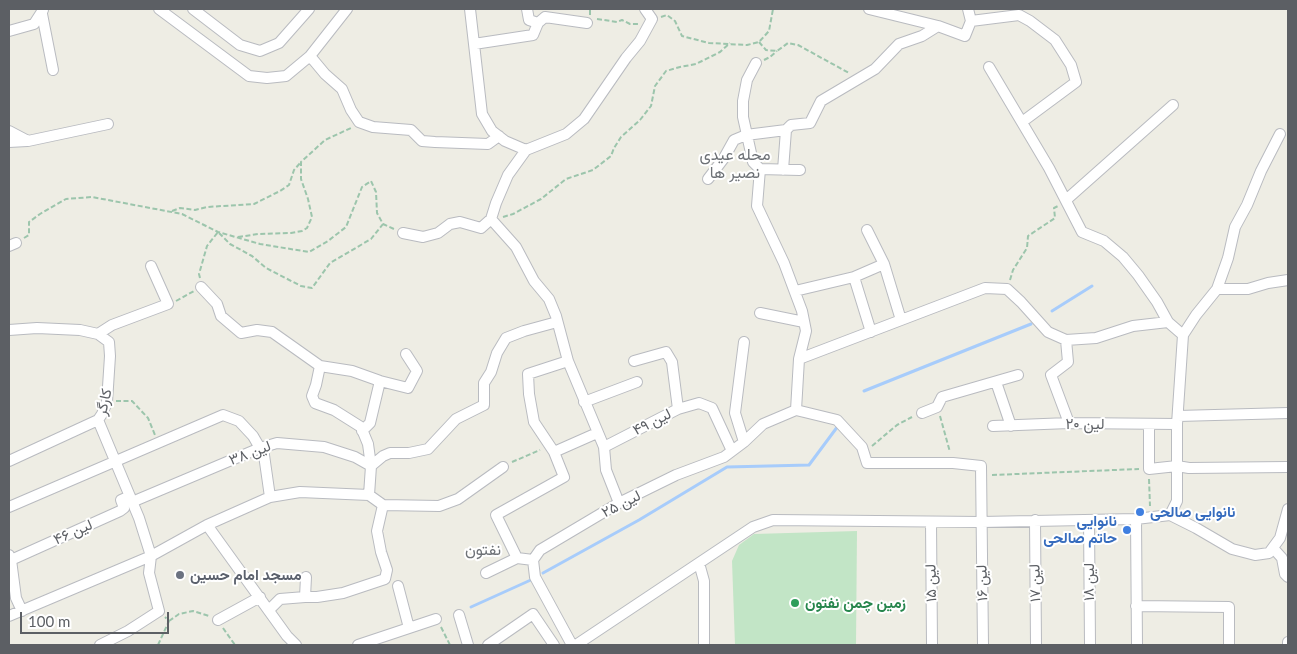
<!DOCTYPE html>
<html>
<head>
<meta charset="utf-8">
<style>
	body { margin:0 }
	#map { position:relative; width:1297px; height:654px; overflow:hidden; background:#eeede4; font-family:Lato,sans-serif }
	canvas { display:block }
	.frame { position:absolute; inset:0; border:10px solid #5c5f64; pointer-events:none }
	.scale { position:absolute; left:20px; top:612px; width:149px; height:22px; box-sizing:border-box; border:2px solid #5c5f64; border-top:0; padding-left:6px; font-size:15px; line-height:18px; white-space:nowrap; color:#5c5f64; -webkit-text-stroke:4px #fff; paint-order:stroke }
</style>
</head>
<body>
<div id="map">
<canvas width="1297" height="654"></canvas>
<div class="frame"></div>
<div class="scale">100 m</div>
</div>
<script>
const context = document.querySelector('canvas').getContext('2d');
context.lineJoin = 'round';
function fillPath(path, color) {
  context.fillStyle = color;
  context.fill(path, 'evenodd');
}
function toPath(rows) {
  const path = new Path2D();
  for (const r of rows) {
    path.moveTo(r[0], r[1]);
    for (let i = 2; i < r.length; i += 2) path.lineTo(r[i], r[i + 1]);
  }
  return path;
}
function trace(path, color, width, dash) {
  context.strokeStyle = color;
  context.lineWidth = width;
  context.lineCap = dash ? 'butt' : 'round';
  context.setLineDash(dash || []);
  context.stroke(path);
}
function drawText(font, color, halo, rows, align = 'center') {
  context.font = font + ' Lato,Vazirmatn,sans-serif';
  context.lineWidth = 4;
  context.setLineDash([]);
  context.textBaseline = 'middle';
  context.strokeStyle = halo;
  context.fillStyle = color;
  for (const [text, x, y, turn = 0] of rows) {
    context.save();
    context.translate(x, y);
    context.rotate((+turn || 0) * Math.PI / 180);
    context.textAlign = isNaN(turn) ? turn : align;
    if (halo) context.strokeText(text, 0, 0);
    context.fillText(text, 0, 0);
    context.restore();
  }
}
fillPath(toPath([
	[857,531,856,645,735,645,732,561,739,545,754,534]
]), '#c2e5c6');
trace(toPath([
	[1052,311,1092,286],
	[864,391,1031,324],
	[543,573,639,520,727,467,809,465,838,426],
	[471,607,533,579]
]), '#a7ccfb', 3);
const minor = toPath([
	[159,9,249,76,267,78,286,76,310,56,347,9],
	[193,9,240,45,260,51,279,43,309,9],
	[470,9,482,114,492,131,505,141,526,150],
	[527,9,529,20,538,23],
	[869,9,938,26,965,36,971,21,968,9],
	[42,14,53,70],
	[971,21,1019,15,1030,21,1055,40,1071,65,1076,82,1022,122],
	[9,31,34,24,43,10],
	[474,44,533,35,538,23,545,17,587,23],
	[310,56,325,74,342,89,351,110,359,122,373,127,411,130,422,141,435,142,488,144,499,136],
	[756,63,747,80,743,101,743,117,753,162,760,169],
	[989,67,1049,168,1082,232,1104,241,1123,257,1138,275,1157,302,1168,322],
	[786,130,791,125,810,123,821,101,875,69,899,44,922,36,938,26],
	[9,131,28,141,108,124],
	[9,142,27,141],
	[800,170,760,169,757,206,784,263,802,311,806,331,799,359,796,410,837,420,862,447,867,463,953,463,981,466,983,645],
	[708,179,724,158,734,140,746,135,786,130,783,170],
	[1066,200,1173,105],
	[867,230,884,264,901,320],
	[403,233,423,237,438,233,450,224,460,222,481,228,491,219],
	[9,246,16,243],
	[854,277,871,332],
	[201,287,217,304,221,316,241,333,257,330,272,332,320,366,316,385,312,396,315,403,334,410,361,427,368,444,371,466],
	[1217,289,1248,289,1268,283,1288,280],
	[795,291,854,277,884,264],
	[760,313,804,322],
	[9,330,37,328,80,330,98,334,109,342,110,356,107,402,102,414,98,420,9,461],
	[98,334,112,325,168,304,151,266],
	[1183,335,1196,315,1217,289,1228,258,1235,227,1247,205,1261,171,1280,134],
	[1066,340,1096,338,1133,326,1168,322,1183,335,1177,424,1177,501,1170,515,1136,519],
	[799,359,985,288,1007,289,1021,302,1048,332,1066,340,1068,362,1051,375,1069,423],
	[634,361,666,352,672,362,678,409],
	[320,366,352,371,380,381,408,388,417,371,406,354],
	[996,382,1011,426],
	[584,402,637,382],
	[922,413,937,407,942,397,1018,375],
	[1178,416,1288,413],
	[98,420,139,518,151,556,149,573,159,611,128,631,100,645],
	[1149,424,1149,469,1177,466,1189,468,1288,467],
	[993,426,1069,423,1177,424],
	[362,431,370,423,380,381],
	[744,442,735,413,744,342],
	[604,447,568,361,556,316,549,299,534,281,516,247,491,219,496,203,508,175,526,150,566,134,584,119,626,58,640,41,652,19,645,9],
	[554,452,534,422,529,394,528,374,568,361],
	[369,495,383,505,439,506,458,499,503,467],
	[132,502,260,448,277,443,324,447,355,457,371,466],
	[619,503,606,470,604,447,678,409,699,403,712,408,732,451],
	[9,507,223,415,239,421,253,436,264,455,270,497],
	[1170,515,1196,528,1232,549,1255,555,1269,553,1280,538,1288,509],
	[1035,520,1036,645],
	[1089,520,1090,645],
	[931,522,932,645],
	[207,525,287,636,296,645],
	[1273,548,1282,558,1285,574,1288,577],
	[9,555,11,560,120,511,124,508,121,500,130,496],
	[11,560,16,598,22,611],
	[533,560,517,558,496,515,564,477,554,452,597,433],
	[699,563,704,581,704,645],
	[486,573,517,558],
	[398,586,409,628],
	[305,597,317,597,343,593,385,579,387,570,381,552,377,531,383,505],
	[1136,606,1229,607,1229,645],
	[269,610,280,599,305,597,306,577],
	[459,615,468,645],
	[9,616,151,556,207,525,270,497,300,492,369,495,371,466,383,456,390,453,409,453,428,449,456,419,484,405,484,383,491,372,497,353,506,338,524,331,557,322],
	[218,620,260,597],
	[1288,642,1288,645],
	[358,645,436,619],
	[488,645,533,614,554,645],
	[572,645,535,577,533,560,540,550,619,503,676,475,724,457,744,442,763,424,796,410],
	[576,645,753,527,773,520,981,522,1136,519,1137,645]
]);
trace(minor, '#b9bbc0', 12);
trace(toPath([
	[590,15,590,9],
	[661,17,667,15,675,21,682,36,709,43,747,45,759,42,769,31,773,9],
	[597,19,617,22,622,20,630,24,638,24],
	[759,42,766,50,777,51,788,43,798,45,849,73],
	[764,60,770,57,777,51],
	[172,211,180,208,195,210,207,207,254,204,280,191,289,185,294,170,301,162],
	[503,217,513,214,541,199,566,179,593,170,611,156,614,148,621,137,640,120,651,106,655,86,666,71,680,67,696,64,720,52,730,43],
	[238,237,258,234,291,233,302,231,307,228,312,217,308,199,301,179,301,162,325,140,351,128],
	[24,238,29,235,29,222,40,214,66,199,92,197,182,214,218,232,260,244,309,252,328,241,346,227,362,187,371,181,376,192,377,213,383,224,394,229],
	[200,278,199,274,207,246,218,232,230,244,252,256,266,268,301,286,312,288,330,263,371,239,383,224],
	[1010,280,1013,270,1027,248,1028,236,1055,218,1054,208,1058,206],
	[176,301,194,291],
	[116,401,132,401,148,418,155,435],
	[940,416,950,452],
	[872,446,897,425,912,417],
	[512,462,540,450],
	[992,475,1139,469],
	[1149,479,1150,506],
	[169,621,179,614,193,611,209,616],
	[441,627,450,645],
	[223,628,235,645],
	[158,645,169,621,165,617]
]), '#9cc5ac', 2, [5, 2.5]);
trace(minor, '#fff', 10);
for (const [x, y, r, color] of [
	[1140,512,5,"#3f7fe0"],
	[1127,530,5,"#3f7fe0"],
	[180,575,5,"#6b7280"],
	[795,603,5,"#2e9e5b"]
]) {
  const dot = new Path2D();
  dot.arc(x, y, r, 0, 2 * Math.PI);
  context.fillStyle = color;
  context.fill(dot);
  trace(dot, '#fff', 2);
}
drawText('15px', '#5c5f64', '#fff', [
	["کارگر",104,402,-77],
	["لین ۴۹",652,422,-27],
	["لین ۲۰",1085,424],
	["لین ۳۸",250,453,-21],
	["لین ۲۵",621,504,-27],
	["لین ۴۶",73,532,-24],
	["لین ۱۸",1089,582,-90],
	["لین ۱۵",931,583,-91],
	["لین ۱۶",982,583,-91],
	["لین ۱۷",1035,583,-91]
]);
drawText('bold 15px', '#366cbe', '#fff', [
	["نانوایی صالحی",1150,512],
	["نانوایی",1117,521,"right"],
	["حاتم صالحی",1117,538,"right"]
], 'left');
drawText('bold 15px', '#5b616d', '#fff', [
	["مسجد امام حسین",190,575]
], 'left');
drawText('bold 15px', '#27864d', '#fff', [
	["زمین چمن نفتون",805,603]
], 'left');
drawText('16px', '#6d7176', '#fff', [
	["محله عیدی",735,155],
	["نصیر ها",735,173],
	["نفتون",483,550]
]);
</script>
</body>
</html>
